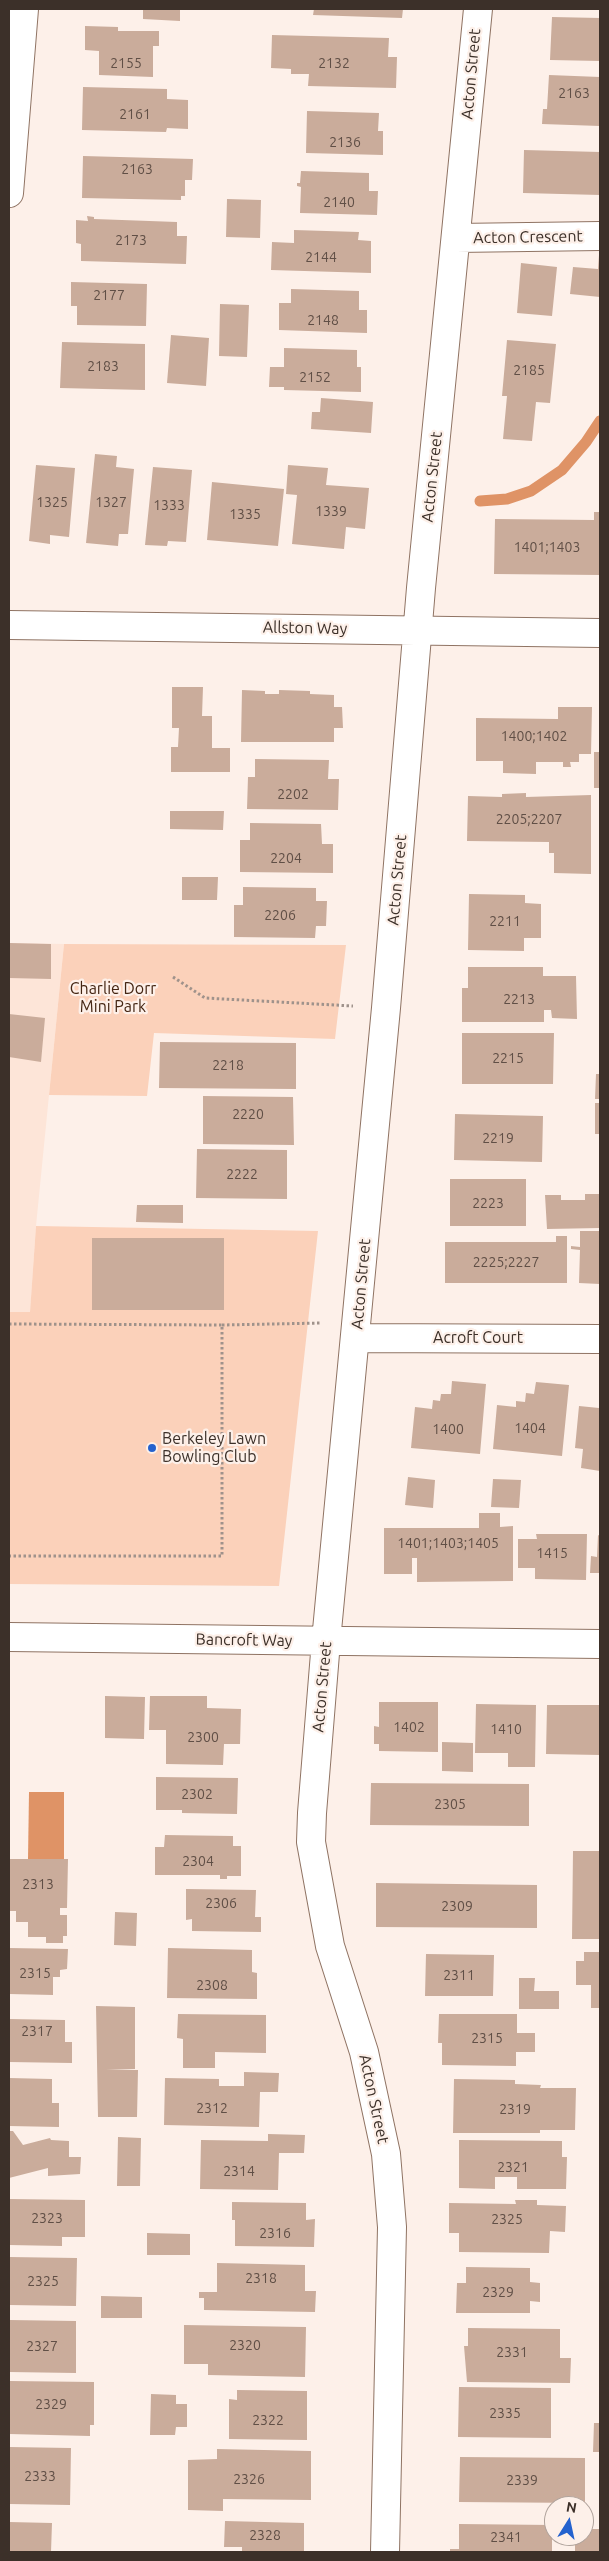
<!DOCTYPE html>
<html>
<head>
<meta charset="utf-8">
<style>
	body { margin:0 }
	#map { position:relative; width:609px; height:2561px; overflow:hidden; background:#fdf0e9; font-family:Ubuntu,sans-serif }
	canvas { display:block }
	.frame { position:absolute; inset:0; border:10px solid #3c3029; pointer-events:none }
	.north { position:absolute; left:544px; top:2496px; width:50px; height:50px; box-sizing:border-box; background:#fdf0e9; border:1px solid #b0a39c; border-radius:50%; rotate:10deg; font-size:14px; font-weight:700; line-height:20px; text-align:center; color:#3c3029 }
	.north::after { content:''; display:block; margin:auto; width:18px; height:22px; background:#2462ce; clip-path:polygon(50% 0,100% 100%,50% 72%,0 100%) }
</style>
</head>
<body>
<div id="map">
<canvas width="609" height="2561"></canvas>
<div class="frame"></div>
<div class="north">N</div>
</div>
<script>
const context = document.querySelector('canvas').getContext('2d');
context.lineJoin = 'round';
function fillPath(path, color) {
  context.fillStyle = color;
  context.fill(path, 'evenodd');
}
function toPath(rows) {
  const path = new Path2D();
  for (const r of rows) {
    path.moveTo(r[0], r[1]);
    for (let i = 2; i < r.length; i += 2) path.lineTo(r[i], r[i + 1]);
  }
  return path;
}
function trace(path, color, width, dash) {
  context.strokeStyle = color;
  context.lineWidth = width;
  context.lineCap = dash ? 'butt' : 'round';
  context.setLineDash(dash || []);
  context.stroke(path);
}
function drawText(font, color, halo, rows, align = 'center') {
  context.font = font + ' Ubuntu,sans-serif';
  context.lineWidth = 4.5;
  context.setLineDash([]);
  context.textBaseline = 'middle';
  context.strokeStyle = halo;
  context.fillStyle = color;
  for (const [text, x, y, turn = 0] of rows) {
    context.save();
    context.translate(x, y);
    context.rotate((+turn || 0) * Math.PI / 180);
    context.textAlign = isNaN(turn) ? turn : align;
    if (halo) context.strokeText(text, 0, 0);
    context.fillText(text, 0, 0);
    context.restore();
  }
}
fillPath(toPath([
	[9,943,64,944,36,1226,30,1313,9,1312]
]), '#fde5d8');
fillPath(toPath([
	[64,944,346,945,335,1039,154,1033,147,1096,49,1095],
	[36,1226,318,1231,279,1586,9,1584,9,1312,30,1312]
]), '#fbd1ba');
fillPath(toPath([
	[29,1792,64,1792,64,1859,28,1859]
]), '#df9366');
trace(toPath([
	[480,501,507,499,531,491,562,470,586,442,600,421]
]), '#df9366', 11);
fillPath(toPath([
	[143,9,180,9,180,21,143,19],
	[314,9,403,9,402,18,313,15],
	[552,17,600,18,600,61,550,60],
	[85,26,118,27,118,31,159,31,159,46,153,46,153,77,99,75,99,51,85,50],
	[272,35,389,38,388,57,397,57,396,88,308,86,309,74,291,74,291,69,271,68],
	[549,75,600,77,600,126,542,124,543,109,547,109],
	[83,87,167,89,167,99,188,100,188,129,167,128,166,132,82,130],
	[307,111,379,113,378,131,383,131,383,155,306,153],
	[524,150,600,152,600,195,523,193],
	[83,156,193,159,192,180,185,180,185,196,181,196,181,200,82,198],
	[301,171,369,173,369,191,378,191,377,215,300,213,301,187,297,186,297,183,300,183],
	[227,199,261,200,260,238,226,237],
	[87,216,94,217,94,219,177,222,177,236,187,236,186,264,81,261,81,244,76,243,76,220,88,221],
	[294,230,359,232,358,240,371,241,371,273,271,270,272,242,294,243],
	[599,255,600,297,570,294,573,267,598,269],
	[521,263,557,267,552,316,517,313],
	[71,282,147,284,146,326,77,325,77,306,71,306],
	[291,289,359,291,359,310,367,310,367,333,279,330,279,303,291,303],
	[220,304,249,305,247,357,219,356],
	[171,335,209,338,206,386,167,383],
	[507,340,556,344,550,403,536,402,532,441,503,439,507,396,502,396],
	[62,342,145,344,145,390,60,388],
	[284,348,357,350,357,367,361,367,361,392,284,390,284,387,269,387,270,367,284,367],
	[321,398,373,402,371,433,311,429,312,412,320,412],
	[95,454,117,456,116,467,134,469,128,534,119,534,118,546,86,543],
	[36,465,75,468,69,537,50,535,50,544,29,541],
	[288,465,328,468,326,485,369,488,365,529,346,527,344,549,292,544,297,495,286,494],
	[153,467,192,470,186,542,168,541,167,546,145,545],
	[212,482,284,489,278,546,207,540],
	[594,512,600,512,600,575,494,574,495,519,594,520],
	[172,687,203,687,202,716,212,716,212,748,230,748,230,772,171,772,171,747,178,747,179,728,172,728],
	[242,690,265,691,265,694,279,694,279,690,310,691,310,694,334,695,334,707,342,707,343,728,334,728,334,742,241,742],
	[558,707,592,707,591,754,579,754,579,762,570,762,571,767,563,767,563,762,536,762,536,774,503,773,503,761,476,761,476,718,558,719],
	[594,752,600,752,600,788,594,788],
	[255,759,329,760,328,779,339,779,338,810,247,809,248,777,255,777],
	[526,793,526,797,591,795,591,874,554,873,554,853,549,853,549,842,467,841,468,796,502,797,502,794],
	[170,811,224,811,223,830,170,829],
	[250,823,321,824,322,844,333,844,333,873,240,872,240,840,250,840],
	[182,877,218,877,217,900,182,900],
	[243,887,316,888,316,901,327,901,326,926,316,926,315,938,234,937,234,905,243,905],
	[469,894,525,895,525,903,541,904,541,938,524,938,524,951,468,950],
	[9,943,51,944,51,979,9,978],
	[468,967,543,967,543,976,576,976,577,1019,552,1018,551,1010,544,1010,544,1022,462,1022,462,988,468,988],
	[9,1014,45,1018,41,1062,9,1057],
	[462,1033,554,1033,553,1084,462,1084],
	[160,1042,296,1043,296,1089,159,1088],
	[596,1074,600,1074,600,1099,595,1099],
	[203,1096,293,1097,294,1145,203,1144],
	[595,1103,600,1103,600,1134,595,1134],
	[455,1114,543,1116,542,1162,454,1160],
	[197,1149,287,1150,287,1199,196,1198],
	[450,1179,526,1179,526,1226,450,1226],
	[585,1194,600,1194,600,1228,547,1229,545,1195,561,1195,561,1200,585,1200],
	[137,1205,183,1205,183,1223,136,1222],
	[580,1231,600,1231,600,1284,579,1283,580,1250,571,1249,571,1246,580,1247],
	[556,1236,567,1236,567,1283,445,1283,445,1242,556,1242],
	[92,1238,224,1238,224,1310,92,1310],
	[452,1381,486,1384,480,1454,411,1448,415,1407,432,1409,433,1400,440,1401,441,1394,451,1394],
	[536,1382,569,1385,562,1456,493,1449,497,1405,516,1407,516,1401,525,1402,526,1393,534,1394],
	[599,1403,600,1471,581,1468,583,1449,575,1448,579,1406,599,1408],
	[408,1477,435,1480,433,1508,405,1505],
	[493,1479,521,1480,519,1508,491,1507],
	[479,1513,500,1513,500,1527,513,1526,513,1581,417,1582,417,1558,412,1558,412,1574,384,1574,384,1528,479,1528],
	[536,1534,587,1534,586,1580,535,1579,535,1568,518,1568,518,1539,537,1539],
	[598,1535,600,1536,600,1573,590,1573,591,1556,597,1557],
	[105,1696,145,1697,144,1739,105,1738],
	[150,1696,207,1696,207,1708,241,1709,240,1744,224,1744,223,1765,166,1764,166,1730,149,1730],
	[379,1702,438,1702,438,1752,379,1751,379,1744,374,1744,374,1726,379,1727],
	[476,1704,536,1705,535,1767,508,1767,508,1753,475,1753],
	[547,1705,600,1705,600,1755,546,1754],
	[442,1742,473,1743,473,1772,442,1771],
	[156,1777,238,1778,237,1814,182,1813,182,1810,156,1810],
	[371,1783,529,1784,529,1826,370,1825],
	[165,1835,233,1836,233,1846,241,1846,241,1876,227,1876,227,1879,220,1879,220,1875,155,1875,155,1847,164,1847],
	[573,1851,600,1851,600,1939,572,1939],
	[9,1859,68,1859,67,1908,60,1908,60,1915,67,1915,67,1936,63,1936,63,1943,46,1943,46,1937,28,1937,28,1922,16,1922,16,1911,9,1911],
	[376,1883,537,1885,537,1928,376,1927],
	[186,1889,256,1890,255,1917,261,1917,261,1932,192,1931,192,1919,186,1920],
	[115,1912,137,1913,136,1946,114,1945],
	[9,1948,68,1949,67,1969,60,1970,60,1977,53,1977,53,1995,9,1994],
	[168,1948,252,1950,252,1972,257,1973,257,1999,167,1998],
	[584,1952,600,1952,600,2008,591,2008,591,1985,576,1985,576,1961,584,1961],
	[426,1954,494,1955,493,1996,425,1996],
	[519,1978,535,1978,534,1991,559,1991,559,2009,519,2009],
	[96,2006,135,2007,135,2069,106,2070,138,2070,137,2117,98,2117],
	[178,2014,266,2015,266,2053,215,2052,215,2068,183,2068,183,2039,177,2038],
	[439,2014,517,2014,517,2033,535,2033,535,2052,516,2052,516,2066,442,2065,442,2043,438,2043],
	[9,2019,65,2020,65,2042,72,2042,72,2063,9,2062],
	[244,2072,279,2073,278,2092,260,2092,259,2127,164,2125,165,2078,219,2079,219,2086,244,2086],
	[9,2078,52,2079,52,2103,59,2103,59,2127,9,2126],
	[454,2079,515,2080,515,2084,541,2085,540,2088,576,2088,575,2130,540,2130,540,2133,453,2133],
	[9,2131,13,2131,23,2145,50,2138,51,2140,69,2141,69,2157,81,2157,80,2174,48,2176,48,2168,9,2178],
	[268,2134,305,2135,304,2153,279,2153,278,2190,200,2189,201,2140,268,2141],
	[118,2137,141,2138,140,2186,117,2186],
	[459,2140,562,2141,562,2157,567,2157,566,2189,517,2189,517,2177,495,2177,495,2189,459,2188],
	[9,2199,85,2200,85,2237,62,2237,62,2246,9,2245],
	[515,2200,537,2200,537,2205,566,2206,565,2232,550,2231,549,2253,459,2252,459,2233,449,2233,449,2203,516,2204],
	[232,2202,306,2203,306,2220,315,2219,314,2247,235,2246,235,2220,232,2220],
	[147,2233,190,2234,190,2255,147,2255],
	[9,2257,77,2258,76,2306,9,2305],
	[217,2263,305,2265,305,2291,316,2291,315,2312,204,2310,204,2298,199,2298,199,2292,217,2292],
	[466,2267,530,2268,530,2282,540,2283,540,2302,530,2301,530,2313,456,2313,457,2283,466,2283],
	[101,2296,142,2297,142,2318,101,2318],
	[9,2320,76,2321,76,2373,9,2372],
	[184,2325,306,2327,305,2377,208,2375,208,2364,184,2364],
	[468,2328,560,2329,560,2358,571,2358,570,2383,467,2382,464,2346,468,2346],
	[9,2381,94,2382,94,2425,90,2425,90,2436,9,2434],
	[459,2387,551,2388,551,2438,458,2437],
	[237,2390,307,2391,307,2440,229,2439,229,2399,237,2400],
	[151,2394,176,2395,176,2404,187,2404,187,2427,176,2427,175,2435,150,2435],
	[594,2423,600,2423,600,2452,593,2452],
	[9,2447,71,2448,70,2505,9,2504],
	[217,2449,311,2451,311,2500,223,2499,223,2511,188,2510,188,2460,217,2459],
	[460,2457,585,2458,585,2503,459,2502],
	[225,2521,304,2523,304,2552,242,2552,242,2547,224,2547],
	[9,2522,52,2523,51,2552,9,2552],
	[459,2524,552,2525,552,2552,450,2552,450,2549,459,2549],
	[584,2529,600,2529,600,2552,575,2552,575,2536,584,2536]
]), '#caac9b');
const street = toPath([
	[9,193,24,9],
	[456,238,600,236],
	[9,625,600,633],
	[356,1338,600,1339],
	[9,1637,600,1644],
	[385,2552,392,2227,386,2154,364,2052,330,1946,311,1842,312,1813,326,1641,386,1008,421,588,478,9]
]);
trace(street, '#8f7363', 30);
trace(toPath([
	[173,977,205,998,353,1006],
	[9,1324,222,1325,222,1556,9,1556],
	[222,1325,322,1323]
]), '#9f928b', 3, [2.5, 2.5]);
trace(street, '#fff', 28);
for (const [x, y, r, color] of [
	[152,1448,5,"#2462ce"]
]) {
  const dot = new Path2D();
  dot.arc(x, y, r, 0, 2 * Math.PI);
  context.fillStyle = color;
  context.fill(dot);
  trace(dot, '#fdf0e9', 2);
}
drawText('14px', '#604f46', null, [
	["2155",126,63],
	["2132",334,63],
	["2163",574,93],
	["2161",135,114],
	["2136",345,142],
	["2163",137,169],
	["2140",339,202],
	["2173",131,240],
	["2144",321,257],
	["2177",109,295],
	["2148",323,320],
	["2183",103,366],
	["2185",529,370],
	["2152",315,377],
	["1325",52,502],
	["1327",111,502],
	["1333",169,505],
	["1339",331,511],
	["1335",245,514],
	["1401;1403",547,547],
	["1400;1402",534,736],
	["2202",293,794],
	["2205;2207",529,819],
	["2204",286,858],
	["2206",280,915],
	["2211",505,921],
	["2213",519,999],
	["2215",508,1058],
	["2218",228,1065],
	["2220",248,1114],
	["2219",498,1138],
	["2222",242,1174],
	["2223",488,1203],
	["2225;2227",506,1262],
	["1404",530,1428],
	["1400",448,1429],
	["1401;1403;1405",448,1543],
	["1415",552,1553],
	["1402",409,1727],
	["1410",506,1729],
	["2300",203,1737],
	["2302",197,1794],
	["2305",450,1804],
	["2304",198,1861],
	["2313",38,1884],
	["2306",221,1903],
	["2309",457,1906],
	["2315",35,1973],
	["2311",459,1975],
	["2308",212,1985],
	["2317",37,2031],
	["2315",487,2038],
	["2312",212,2108],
	["2319",515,2109],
	["2321",513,2167],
	["2314",239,2171],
	["2323",47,2218],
	["2325",507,2219],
	["2316",275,2233],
	["2318",261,2278],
	["2325",43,2281],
	["2329",498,2292],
	["2320",245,2345],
	["2327",42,2346],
	["2331",512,2352],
	["2329",51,2404],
	["2335",505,2413],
	["2322",268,2420],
	["2333",40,2476],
	["2326",249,2479],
	["2339",522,2480],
	["2328",265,2535],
	["2341",506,2537]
]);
drawText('16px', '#3c3029', '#fdf0e9', [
	["Acton Street",471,74,-85],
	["Acton Crescent",528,237,-1],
	["Acton Street",432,477,-84],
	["Allston Way",305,628,1],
	["Acton Street",397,880,-85],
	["Acton Street",361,1284,-85],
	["Acroft Court",478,1338],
	["Bancroft Way",244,1640,1],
	["Acton Street",322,1687,-85],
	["Acton Street",374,2099,78]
]);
drawText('16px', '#442512', '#fdf0e9', [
	["Charlie Dorr",113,989],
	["Mini Park",113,1007]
]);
drawText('16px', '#3c3029', '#fdf0e9', [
	["Berkeley Lawn",162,1439],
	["Bowling Club",162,1457]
], 'left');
</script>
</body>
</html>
